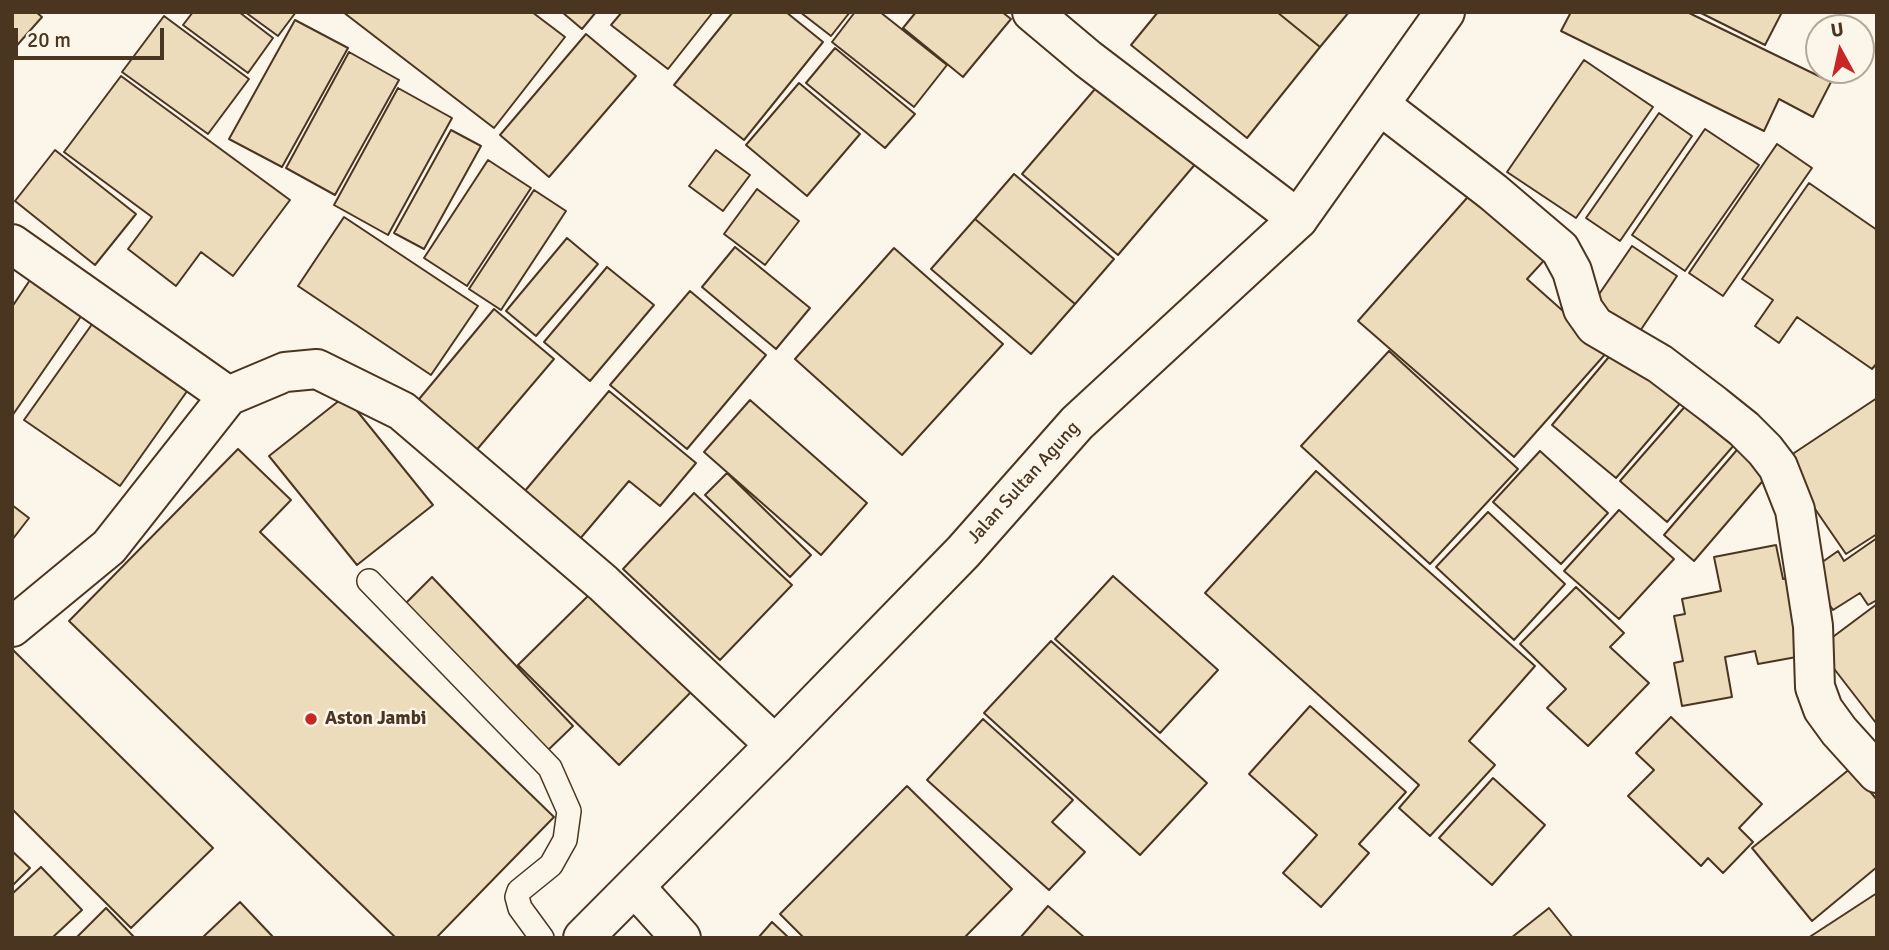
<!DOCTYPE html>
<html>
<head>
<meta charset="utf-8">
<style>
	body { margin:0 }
	#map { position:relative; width:1889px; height:950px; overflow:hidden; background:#fbf6e9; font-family:Signika,sans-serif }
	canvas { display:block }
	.frame { position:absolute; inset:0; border:14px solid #4a3520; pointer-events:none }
	.north { position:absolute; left:1805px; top:14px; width:70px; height:70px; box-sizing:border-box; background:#fbf6e9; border:2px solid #b4a999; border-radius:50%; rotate:352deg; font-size:19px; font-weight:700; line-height:28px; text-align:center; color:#4a3520 }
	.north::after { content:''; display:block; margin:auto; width:24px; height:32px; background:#c62828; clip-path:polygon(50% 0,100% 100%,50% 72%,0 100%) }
	.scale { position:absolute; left:14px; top:28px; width:150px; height:32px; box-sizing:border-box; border:4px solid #4a3520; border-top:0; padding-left:9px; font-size:21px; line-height:24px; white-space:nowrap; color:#4a3520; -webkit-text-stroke:5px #fbf6e9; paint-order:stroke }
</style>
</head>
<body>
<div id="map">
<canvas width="1889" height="950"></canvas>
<div class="frame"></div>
<div class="north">U</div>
<div class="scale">20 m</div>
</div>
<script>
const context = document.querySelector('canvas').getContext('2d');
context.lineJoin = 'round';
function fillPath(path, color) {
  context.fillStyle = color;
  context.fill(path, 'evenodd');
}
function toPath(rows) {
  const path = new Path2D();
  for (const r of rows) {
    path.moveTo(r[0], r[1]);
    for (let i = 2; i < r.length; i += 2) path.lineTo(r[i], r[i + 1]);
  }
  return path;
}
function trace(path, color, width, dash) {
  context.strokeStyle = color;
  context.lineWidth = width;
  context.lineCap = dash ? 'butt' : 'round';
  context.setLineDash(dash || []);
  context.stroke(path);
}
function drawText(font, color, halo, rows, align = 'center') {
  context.font = font + ' Signika,sans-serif';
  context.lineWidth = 5;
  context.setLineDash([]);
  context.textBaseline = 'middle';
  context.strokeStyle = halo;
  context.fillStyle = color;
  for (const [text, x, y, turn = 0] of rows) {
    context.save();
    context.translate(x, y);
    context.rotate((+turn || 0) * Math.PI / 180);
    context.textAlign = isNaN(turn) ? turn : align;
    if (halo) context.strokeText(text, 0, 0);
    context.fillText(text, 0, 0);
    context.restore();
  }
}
const building = toPath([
	[12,12,36,12,42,17,12,51,12,12],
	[193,12,239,12,273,38,248,73,183,25,193,12],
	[245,12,296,12,278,36,245,12],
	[343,12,532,12,565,37,494,128,343,12],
	[562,12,596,12,582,29,562,12],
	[622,12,713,12,668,69,611,25,622,12],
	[733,12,786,12,823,42,744,140,674,85,733,12],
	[800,12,850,12,831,36,800,12],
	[855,12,880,12,947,65,914,107,832,42,855,12],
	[916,12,1002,12,1011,19,963,77,903,28,916,12],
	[1158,12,1277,12,1320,47,1247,138,1131,45,1158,12],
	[1277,12,1349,12,1320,47,1277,12],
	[1571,12,1687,12,1831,82,1813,117,1779,99,1764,131,1561,31,1571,12],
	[1699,12,1782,12,1765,45,1699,12],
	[164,16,249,79,208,134,122,72,164,16],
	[295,20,348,48,282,167,229,139,295,20],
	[586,34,636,76,549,177,500,135,586,34],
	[835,48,915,114,885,148,806,83,835,48],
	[349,52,399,80,335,195,286,168,349,52],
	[1584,60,1653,107,1576,218,1507,172,1584,60],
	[1107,75,1203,155,1118,255,1022,174,1107,75],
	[121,76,290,200,233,276,201,252,176,286,128,249,152,217,64,152,121,76],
	[799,83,860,134,807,196,746,145,799,83],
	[398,88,452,118,388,235,334,205,398,88],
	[1659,113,1692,136,1620,241,1586,218,1659,113],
	[1705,129,1759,165,1685,271,1632,235,1705,129],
	[451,130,481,146,424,249,394,233,451,130],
	[1777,144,1812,168,1723,296,1689,273,1777,144],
	[55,150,136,214,95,265,15,201,55,150],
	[716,150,750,175,723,211,689,186,716,150],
	[488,160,531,188,467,286,424,258,488,160],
	[1014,174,1114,259,1075,304,975,219,1014,174],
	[1809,183,1877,230,1877,363,1872,369,1797,317,1779,343,1755,326,1773,300,1742,279,1809,183],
	[757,189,799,221,765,265,724,234,757,189],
	[534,190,566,211,501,310,469,289,534,190],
	[1474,190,1549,255,1527,279,1608,351,1514,457,1358,321,1474,190],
	[344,217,478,306,431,375,298,286,344,217],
	[975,219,1075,304,1031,354,931,269,975,219],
	[567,238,598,264,536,336,506,311,567,238],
	[1632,246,1677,276,1638,334,1593,303,1632,246],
	[735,247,810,308,776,349,702,287,735,247],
	[894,248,1003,344,902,455,795,359,894,248],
	[607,267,654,305,590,381,544,342,607,267],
	[32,277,84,312,12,416,12,307,32,277],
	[690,291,766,355,687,449,610,385,690,291],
	[494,309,554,359,474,453,415,404,494,309],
	[95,320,190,387,120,486,24,420,95,320],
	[1618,346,1683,400,1616,478,1552,425,1618,346],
	[1389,351,1518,469,1430,564,1301,446,1389,351],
	[609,391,696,463,660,506,629,481,579,540,524,492,609,391],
	[345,396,433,505,357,565,269,456,345,396],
	[1877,398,1877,534,1846,554,1782,461,1877,398],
	[750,400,867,503,821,555,704,452,750,400],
	[1688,403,1735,444,1667,522,1620,481,1688,403],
	[1742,444,1773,469,1694,561,1664,535,1742,444],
	[238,449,291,500,260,532,554,817,436,938,396,938,69,621,238,449],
	[1540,451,1608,513,1561,564,1493,502,1540,451],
	[1316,471,1535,666,1469,741,1495,765,1430,836,1399,808,1419,785,1205,593,1316,471],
	[727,473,811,555,790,577,705,495,727,473],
	[694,493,792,585,720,660,623,569,694,493],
	[12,505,29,518,12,540,12,505],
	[1619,510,1674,559,1619,619,1564,571,1619,510],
	[1488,512,1565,584,1514,640,1436,567,1488,512],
	[1877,538,1877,600,1868,605,1860,593,1833,610,1808,572,1838,551,1844,561,1877,538],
	[1776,545,1783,579,1798,577,1813,654,1758,664,1755,651,1725,657,1732,697,1682,706,1674,663,1683,661,1674,616,1685,614,1682,599,1721,591,1714,557,1776,545],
	[1113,576,1218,670,1160,733,1055,639,1113,576],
	[432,577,573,726,544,754,402,607,432,577],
	[1576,587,1624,633,1610,647,1649,683,1588,746,1547,708,1566,689,1520,644,1576,587],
	[594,590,694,689,619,765,518,665,594,590],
	[1877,604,1877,723,1876,723,1818,648,1877,604],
	[1051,641,1207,783,1140,855,984,713,1051,641],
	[12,649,213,848,131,928,12,809,12,649],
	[1310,706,1406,792,1359,844,1369,853,1321,907,1283,873,1317,835,1249,774,1310,706],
	[1671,717,1762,804,1739,828,1753,842,1723,873,1708,858,1701,866,1628,796,1654,770,1636,753,1671,717],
	[983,719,1073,800,1052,822,1085,852,1049,890,927,780,983,719],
	[1851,768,1877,800,1877,867,1812,921,1752,848,1851,768],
	[1493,778,1545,825,1492,885,1439,838,1493,778],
	[907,786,1012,889,964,938,804,938,780,914,907,786],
	[12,851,30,868,12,886,12,851],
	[41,867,82,910,52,938,12,938,12,894,41,867],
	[1877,893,1877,938,1808,938,1877,893],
	[240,902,274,938,202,938,240,902],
	[1048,906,1085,938,1020,938,1048,906],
	[106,908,135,938,76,938,106,908],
	[1549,908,1573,938,1511,938,1549,908],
	[772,922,789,938,758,938,772,922]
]);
fillPath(building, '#ecdcbc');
trace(building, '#4a3520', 2);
const service = toPath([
	[369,581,550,768,569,811,565,840,551,865,519,891,517,897,520,908,542,938]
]);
const minor = toPath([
	[1032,12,1088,59,1298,219],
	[1380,105,1493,192,1560,249,1572,271,1583,309,1595,326,1660,364,1714,405,1744,429,1765,450,1778,467,1795,510,1813,626,1815,687,1823,709,1839,731,1877,773],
	[12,244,228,396,285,372,317,369,402,411,603,583,775,745],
	[12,627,109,547,228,396],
	[635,887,681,938]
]);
const trunk = toPath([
	[583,938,775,745,963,552,1077,423,1298,219,1445,12]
]);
trace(service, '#4a3520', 26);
trace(minor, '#4a3520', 42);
trace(trunk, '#4a3520', 42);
trace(service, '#fbf6e9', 23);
trace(minor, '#fbf6e9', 38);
trace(trunk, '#fbf6e9', 38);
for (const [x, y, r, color] of [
	[311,719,7,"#c62828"]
]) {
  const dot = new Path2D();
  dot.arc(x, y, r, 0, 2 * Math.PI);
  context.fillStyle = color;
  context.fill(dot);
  trace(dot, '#fbf6e9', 2.5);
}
drawText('19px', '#4a3520', '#fbf6e9', [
	["Jalan Sultan Agung",1024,483,-48]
]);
drawText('bold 19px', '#4a3520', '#fbf6e9', [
	["Aston Jambi",325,719]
], 'left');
</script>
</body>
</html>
